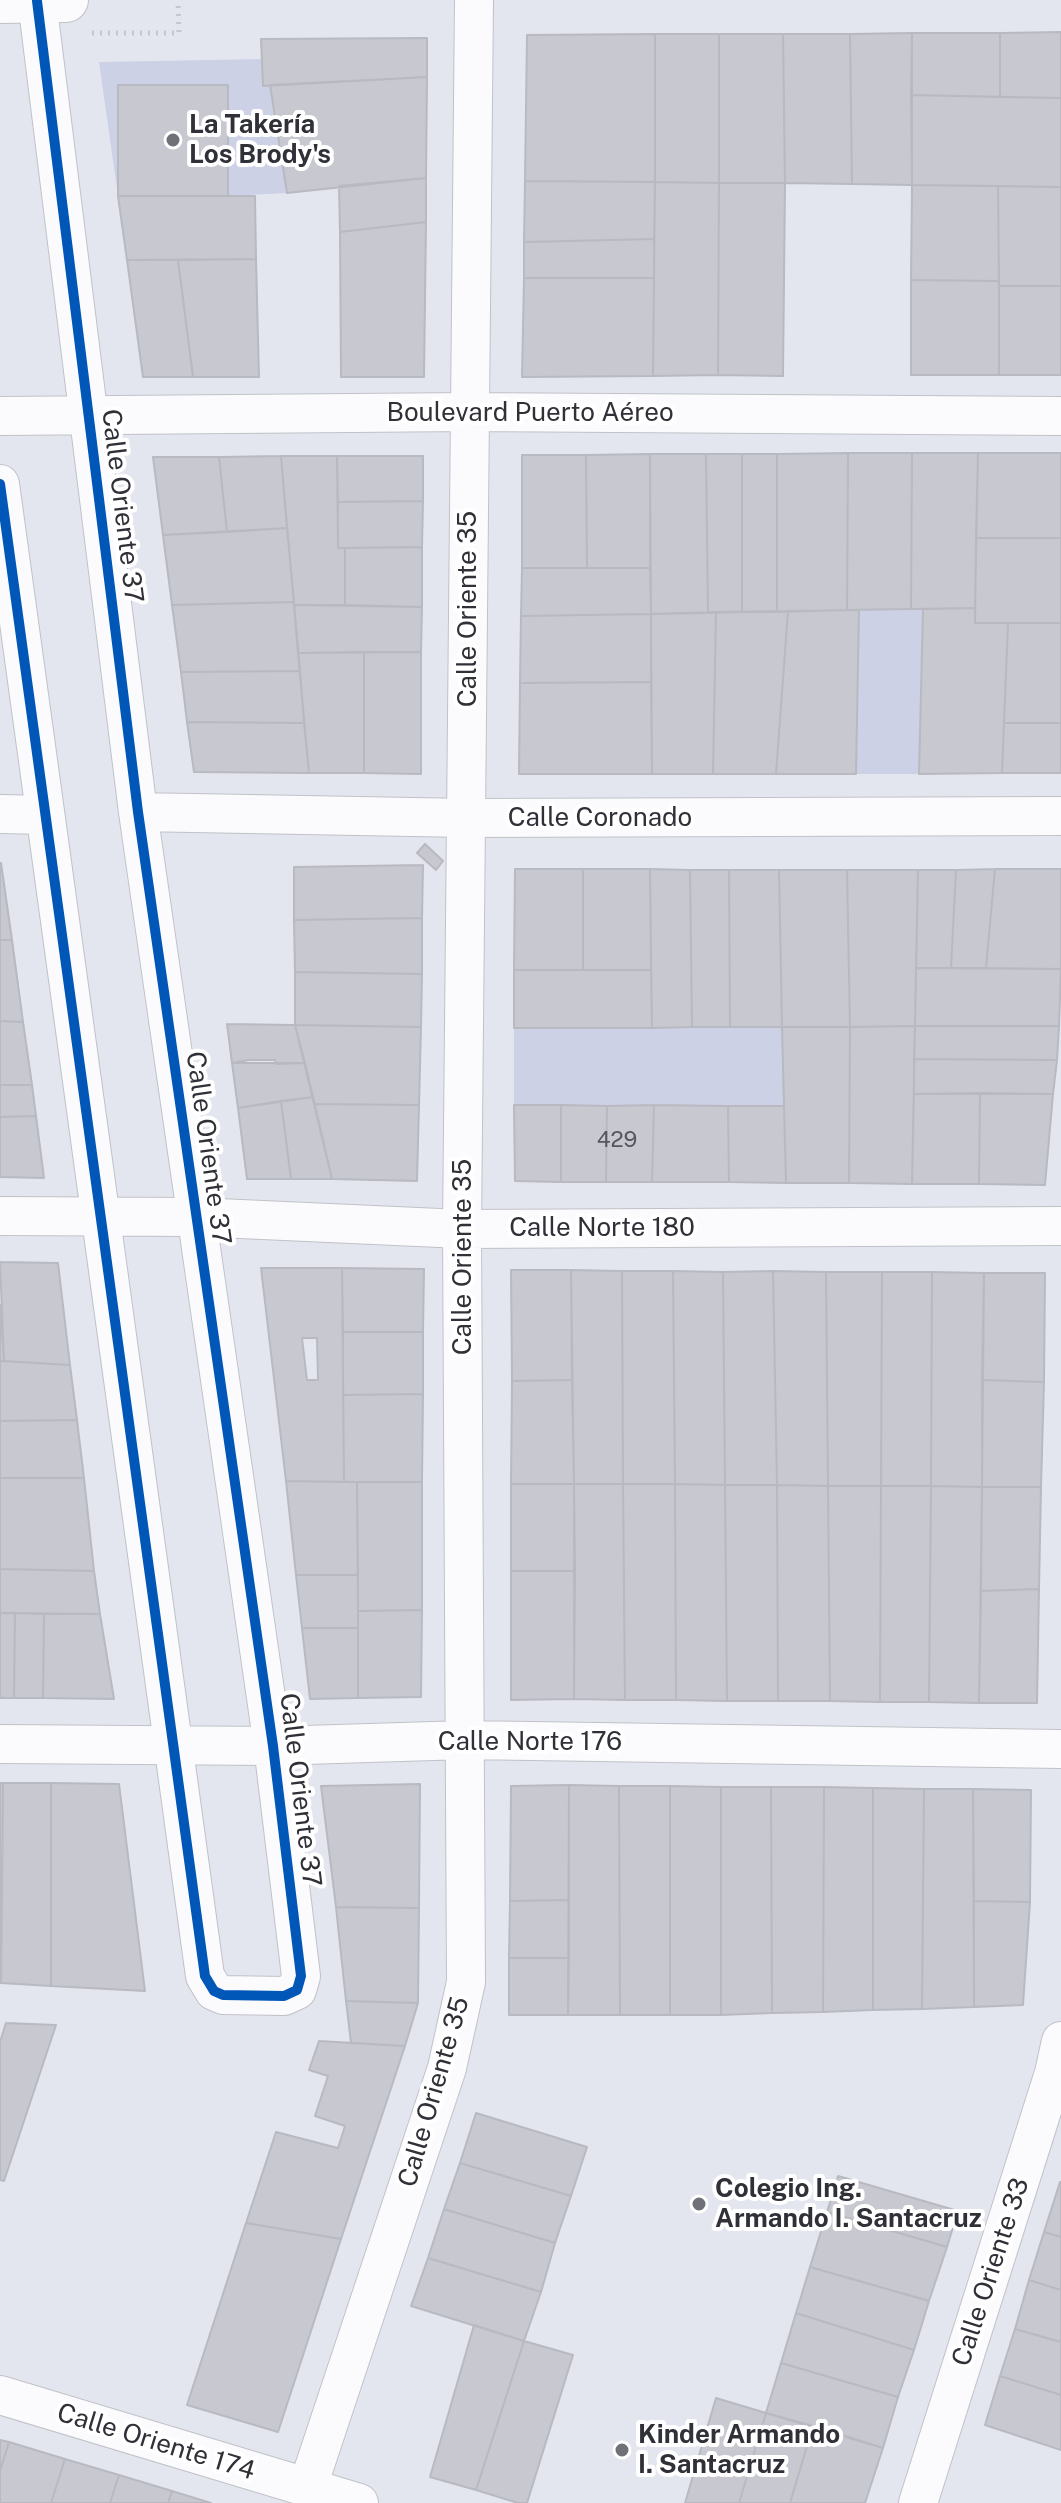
<!DOCTYPE html>
<html>
<head>
<meta charset="utf-8">
<style>
	body { margin:0 }
	canvas { display:block; background:#e4e6ef }
</style>
</head>
<body>
<canvas width="1061" height="2503"></canvas>
<script>
const context = document.querySelector('canvas').getContext('2d');
context.lineJoin = 'round';
function fillPath(path, color) {
  context.fillStyle = color;
  context.fill(path, 'evenodd');
}
function toPath(rows) {
  const path = new Path2D();
  for (const r of rows) {
    path.moveTo(r[0], r[1]);
    for (let i = 2; i < r.length; i += 2) path.lineTo(r[i], r[i + 1]);
  }
  return path;
}
function trace(path, color, width, dash) {
  context.strokeStyle = color;
  context.lineWidth = width;
  context.lineCap = dash ? 'butt' : 'round';
  context.setLineDash(dash || []);
  context.stroke(path);
}
function drawText(font, color, halo, rows, align = 'center') {
  context.font = font + ' "Public Sans",sans-serif';
  context.lineWidth = 8;
  context.setLineDash([]);
  context.textBaseline = 'middle';
  context.strokeStyle = halo;
  context.fillStyle = color;
  for (const [text, x, y, turn = 0] of rows) {
    context.save();
    context.translate(x, y);
    context.rotate((+turn || 0) * Math.PI / 180);
    context.textAlign = isNaN(turn) ? turn : align;
    if (halo) context.strokeText(text, 0, 0);
    context.fillText(text, 0, 0);
    context.restore();
  }
}
fillPath(toPath([
	[262,59,263,86,270,85,287,193,228,196,228,85,119,85,118,196,99,62],
	[923,609,919,774,856,774,859,610],
	[782,1027,784,1106,514,1105,514,1028]
]), '#cdd1e6');
const building = toPath([
	[1061,32,1061,98,1000,97,1000,33,1061,32],
	[912,33,912,185,852,184,850,34,912,33],
	[912,33,1000,33,1000,97,911,95,912,33],
	[655,34,655,182,525,181,527,35,655,34],
	[655,34,719,34,719,183,655,182,655,34],
	[719,34,783,34,785,183,719,183,719,34],
	[783,34,850,34,852,184,785,183,783,34],
	[427,38,427,77,263,86,261,39,427,38],
	[427,77,426,178,287,193,270,85,427,77],
	[118,85,228,85,228,196,118,196,118,85],
	[911,95,1061,98,1061,187,912,185,911,95],
	[426,178,426,222,340,232,339,186,426,178],
	[525,181,655,182,654,239,524,242,525,181],
	[655,182,719,183,718,375,653,376,655,182],
	[719,183,785,183,783,376,718,375,719,183],
	[912,185,998,186,999,281,911,280,912,185],
	[998,186,1061,187,1061,286,999,286,998,186],
	[118,196,255,196,256,259,127,260,118,196],
	[426,222,424,377,341,377,340,232,426,222],
	[654,239,654,278,524,278,524,242,654,239],
	[256,259,259,377,193,377,178,260,256,259],
	[127,260,178,260,193,377,143,377,127,260],
	[524,278,654,278,653,376,522,377,524,278],
	[911,280,999,281,999,375,911,375,911,280],
	[999,286,1061,286,1061,375,999,375,999,286],
	[848,453,912,453,911,609,847,610,848,453],
	[848,453,847,610,777,612,777,454,848,453],
	[912,453,978,453,975,608,911,609,912,453],
	[978,453,1061,453,1061,538,976,538,978,453],
	[650,454,650,568,587,568,586,455,650,454],
	[650,454,706,454,708,613,651,614,650,454],
	[706,454,742,454,742,612,708,613,706,454],
	[742,454,777,454,777,612,742,612,742,454],
	[522,455,586,455,587,568,522,568,522,455],
	[281,456,287,528,227,532,219,457,281,456],
	[281,456,337,456,338,548,345,548,345,605,294,605,281,456],
	[337,456,423,456,423,501,338,502,337,456],
	[153,457,219,457,227,532,163,535,153,457],
	[423,501,422,547,338,548,338,502,423,501],
	[287,528,294,602,172,605,163,535,287,528],
	[976,538,1061,538,1061,623,975,623,976,538],
	[422,547,422,607,345,605,345,548,422,547],
	[522,568,650,568,651,614,521,616,522,568],
	[294,602,300,671,181,672,172,605,294,602],
	[294,605,422,607,421,652,298,653,294,605],
	[975,608,975,623,1008,623,1002,773,919,774,923,609,975,608],
	[859,610,856,774,776,774,788,611,859,610],
	[788,611,776,774,713,774,716,612,788,611],
	[716,612,713,774,652,774,651,614,716,612],
	[651,614,651,682,520,683,521,616,651,614],
	[1008,623,1061,623,1061,723,1004,723,1008,623],
	[364,652,421,652,421,774,364,773,364,652],
	[364,652,364,773,309,773,298,653,364,652],
	[300,671,304,723,187,722,181,672,300,671],
	[651,682,652,774,519,774,520,683,651,682],
	[187,722,304,723,309,773,194,772,187,722],
	[1004,723,1061,723,1061,773,1002,773,1004,723],
	[425,844,443,861,436,870,417,853,425,844],
	[0,863,1,863,12,940,0,940,0,863],
	[423,865,422,918,294,920,294,867,423,865],
	[515,869,583,869,583,970,514,970,515,869],
	[583,869,650,869,651,970,583,970,583,869],
	[650,869,690,870,692,1027,652,1028,650,869],
	[995,869,1061,869,1061,969,986,968,995,869],
	[995,869,986,968,951,968,956,870,995,869],
	[690,870,729,870,730,1027,692,1027,690,870],
	[729,870,779,870,782,1027,730,1027,729,870],
	[779,870,847,870,850,1027,782,1027,779,870],
	[847,870,918,870,915,1026,850,1027,847,870],
	[918,870,956,870,951,968,916,968,918,870],
	[422,918,422,974,295,972,294,920,422,918],
	[0,940,12,940,23,1022,0,1021,0,940],
	[916,968,1061,969,1059,1026,915,1026,916,968],
	[514,970,651,970,652,1028,514,1028,514,970],
	[295,972,422,974,421,1027,295,1025,295,972],
	[0,1021,23,1022,32,1085,0,1085,0,1021],
	[227,1024,295,1025,305,1063,232,1063,227,1024],
	[295,1025,421,1027,419,1105,314,1104,295,1025],
	[915,1026,1059,1026,1057,1060,914,1059,915,1026],
	[915,1026,912,1184,849,1183,850,1027,915,1026],
	[782,1027,850,1027,849,1183,786,1183,782,1027],
	[914,1059,1057,1060,1053,1094,914,1094,914,1059],
	[249,1060,275,1060,276,1064,305,1063,313,1097,238,1108,232,1063,249,1060],
	[0,1085,32,1085,36,1116,0,1117,0,1085],
	[980,1093,1053,1094,1045,1185,979,1184,980,1093],
	[980,1093,979,1184,912,1184,914,1094,980,1093],
	[313,1097,332,1179,291,1179,281,1101,313,1097],
	[281,1101,291,1179,247,1179,238,1108,281,1101],
	[314,1104,419,1105,417,1181,332,1179,314,1104],
	[514,1105,561,1105,561,1182,515,1181,514,1105],
	[561,1105,607,1106,606,1182,561,1182,561,1105],
	[654,1105,728,1106,729,1182,652,1182,654,1105],
	[654,1105,652,1182,606,1182,607,1106,654,1105],
	[728,1106,784,1106,786,1183,729,1182,728,1106],
	[36,1116,44,1178,0,1177,0,1117,36,1116],
	[0,1262,58,1263,70,1365,4,1361,0,1262],
	[261,1268,342,1268,344,1482,286,1481,261,1268],
	[302,1338,317,1338,318,1380,307,1380,302,1338],
	[342,1268,424,1269,423,1332,343,1332,342,1268],
	[511,1270,571,1270,572,1380,512,1381,511,1270],
	[571,1270,622,1271,623,1484,574,1484,571,1270],
	[622,1271,673,1271,675,1484,623,1484,622,1271],
	[673,1271,723,1272,725,1485,675,1484,673,1271],
	[773,1271,777,1485,725,1485,723,1272,773,1271],
	[773,1271,826,1272,828,1486,777,1485,773,1271],
	[826,1272,882,1272,881,1486,828,1486,826,1272],
	[882,1272,932,1272,931,1486,881,1486,882,1272],
	[932,1272,984,1273,982,1487,931,1486,932,1272],
	[984,1273,1045,1273,1044,1382,982,1380,984,1273],
	[0,1305,4,1361,0,1361,0,1305],
	[343,1332,423,1332,423,1394,343,1395,343,1332],
	[0,1361,70,1365,77,1420,0,1421,0,1361],
	[572,1380,574,1484,511,1484,512,1381,572,1380],
	[982,1380,1044,1382,1041,1487,982,1487,982,1380],
	[423,1394,422,1482,344,1482,343,1395,423,1394],
	[77,1420,84,1478,0,1478,0,1421,77,1420],
	[0,1478,84,1478,94,1571,0,1569,0,1478],
	[286,1481,357,1482,358,1575,296,1575,286,1481],
	[357,1482,422,1482,422,1610,358,1611,357,1482],
	[511,1484,574,1484,575,1571,511,1571,511,1484],
	[574,1484,623,1484,625,1700,574,1699,574,1484],
	[623,1484,675,1484,676,1700,625,1700,623,1484],
	[675,1484,725,1485,727,1701,676,1700,675,1484],
	[725,1485,777,1485,778,1701,727,1701,725,1485],
	[777,1485,828,1486,830,1701,778,1701,777,1485],
	[828,1486,881,1486,880,1702,830,1701,828,1486],
	[881,1486,931,1486,929,1702,880,1702,881,1486],
	[931,1486,982,1487,979,1703,929,1702,931,1486],
	[982,1487,1041,1487,1039,1589,981,1591,982,1487],
	[0,1569,94,1571,100,1614,0,1613,0,1569],
	[511,1571,575,1571,574,1699,511,1700,511,1571],
	[296,1575,358,1575,358,1628,302,1628,296,1575],
	[1039,1589,1037,1703,979,1703,981,1591,1039,1589],
	[422,1610,421,1697,358,1698,358,1611,422,1610],
	[0,1613,15,1613,14,1698,0,1698,0,1613],
	[15,1613,44,1614,43,1698,14,1698,15,1613],
	[44,1614,100,1614,114,1699,43,1698,44,1614],
	[302,1628,358,1628,358,1698,310,1699,302,1628],
	[0,1783,3,1783,1,1983,0,1983,0,1783],
	[3,1783,51,1783,51,1986,1,1983,3,1783],
	[51,1783,119,1784,145,1991,51,1986,51,1783],
	[420,1784,419,1908,336,1907,321,1786,420,1784],
	[569,1785,569,1900,510,1901,511,1786,569,1785],
	[569,1785,619,1786,620,2015,568,2015,569,1785],
	[619,1786,670,1786,670,2015,620,2015,619,1786],
	[670,1786,721,1787,721,2015,670,2015,670,1786],
	[721,1787,771,1787,772,2013,721,2015,721,1787],
	[771,1787,824,1787,823,2012,772,2013,771,1787],
	[824,1787,873,1788,873,2010,823,2012,824,1787],
	[873,1788,924,1789,922,2009,873,2010,873,1788],
	[924,1789,973,1789,974,2007,922,2009,924,1789],
	[973,1789,1031,1790,1030,1902,974,1901,973,1789],
	[569,1900,569,1958,509,1958,510,1901,569,1900],
	[974,1901,1030,1902,1023,2005,974,2007,974,1901],
	[336,1907,419,1908,418,2003,346,2001,336,1907],
	[509,1958,569,1958,568,2015,509,2015,509,1958],
	[346,2001,418,2003,405,2046,351,2043,346,2001],
	[6,2023,56,2025,4,2181,0,2180,0,2042,6,2023],
	[319,2041,405,2046,341,2239,246,2223,276,2132,338,2148,345,2126,315,2116,328,2076,309,2070,319,2041],
	[476,2113,587,2147,571,2196,460,2163,476,2113],
	[460,2163,571,2196,555,2243,444,2209,460,2163],
	[838,2176,958,2211,947,2247,827,2212,838,2176],
	[1060,2182,1061,2182,1061,2237,1044,2232,1060,2182],
	[444,2209,555,2243,541,2292,428,2258,444,2209],
	[827,2212,947,2247,929,2301,810,2267,827,2212],
	[246,2223,341,2239,278,2432,187,2405,246,2223],
	[1044,2232,1061,2237,1061,2290,1029,2280,1044,2232],
	[428,2258,541,2292,524,2341,411,2306,428,2258],
	[810,2267,929,2301,914,2350,796,2313,810,2267],
	[1029,2280,1061,2290,1061,2342,1015,2329,1029,2280],
	[796,2313,914,2350,898,2397,781,2363,796,2313],
	[474,2325,524,2341,476,2490,430,2477,474,2325],
	[1015,2329,1061,2342,1061,2395,1000,2376,1015,2329],
	[524,2341,573,2355,527,2503,518,2503,476,2490,524,2341],
	[781,2363,898,2397,883,2448,766,2413,781,2363],
	[1000,2376,1061,2395,1061,2450,985,2425,1000,2376],
	[716,2398,766,2413,739,2503,685,2503,716,2398],
	[766,2413,813,2426,790,2503,739,2503,766,2413],
	[813,2426,883,2448,865,2503,790,2503,813,2426],
	[0,2440,9,2442,0,2471,0,2440],
	[9,2442,65,2459,51,2503,0,2503,0,2471,9,2442],
	[65,2459,119,2475,110,2503,51,2503,65,2459],
	[119,2475,172,2491,168,2503,110,2503,119,2475],
	[172,2491,211,2503,168,2503,172,2491]
]);
fillPath(building, '#c7c8d0');
trace(building, '#b8b9c1', 2);
const minor = toPath([
	[0,416,468,412,1061,416],
	[0,484,205,1976,214,1991,223,1995,284,1996,297,1990,301,1976,273,1746,138,812,37,1],
	[138,812,468,818,1061,816],
	[0,814,45,815],
	[0,1216,196,1217,462,1229,1061,1226],
	[0,1744,273,1746,465,1740,1061,1749],
	[0,2395,359,2503],
	[307,2489,447,2068,466,1982,462,1229,474,0],
	[918,2503,1054,2073,1061,2041]
]);
const secondary = toPath([
	[0,1,66,0]
]);
trace(minor, '#c0c2c8', 40);
trace(secondary, '#c0c2c8', 46);
trace(toPath([
	[92,33,179,33,178,0]
]), '#c7c7ca', 5, [2, 6]);
trace(minor, '#fbfbfd', 38);
trace(secondary, '#fbfbfd', 44);
trace(toPath([
	[0,484,205,1976,214,1991,223,1995,284,1996,297,1990,301,1976,273,1746,138,812,37,1]
]), '#0057b8', 10);
for (const [x, y, r, color] of [
	[173,140,8,"#6f7078"],
	[699,2204,8,"#6f7078"],
	[622,2450,8,"#6f7078"]
]) {
  const dot = new Path2D();
  dot.arc(x, y, r, 0, 2 * Math.PI);
  context.fillStyle = color;
  context.fill(dot);
  trace(dot, '#fff', 3);
}
drawText('22px', '#56575e', null, [
	["429",617,1140]
]);
drawText('bold 26px', '#303138', '#fff', [
	["La Takería",189,125],
	["Los Brody's",189,155],
	["Colegio Ing.",715,2189],
	["Armando I. Santacruz",715,2219],
	["Kinder Armando",638,2435],
	["I. Santacruz",638,2465]
], 'left');
drawText('26px', '#303138', '#fff', [
	["Boulevard Puerto Aéreo",530,413],
	["Calle Oriente 37",122,506,83],
	["Calle Oriente 35",468,609,-90],
	["Calle Coronado",600,818],
	["Calle Oriente 37",208,1148,82],
	["Calle Norte 180",602,1228],
	["Calle Oriente 35",463,1257,-90],
	["Calle Norte 176",530,1742],
	["Calle Oriente 37",300,1790,83],
	["Calle Oriente 35",434,2092,-74],
	["Calle Oriente 33",991,2272,-72],
	["Calle Oriente 174",156,2442,17]
]);
</script>
</body>
</html>
